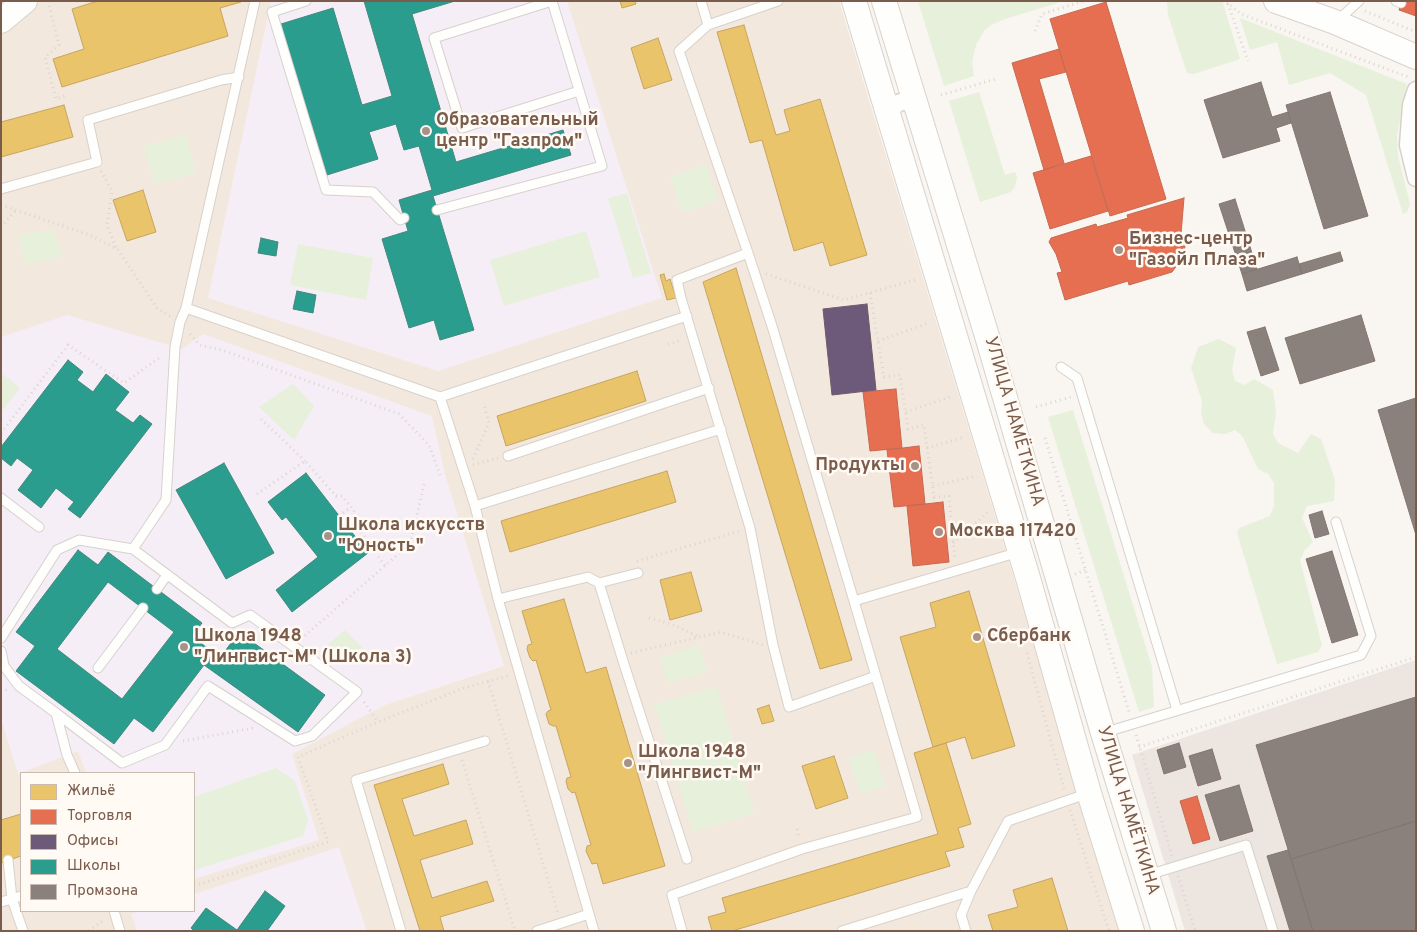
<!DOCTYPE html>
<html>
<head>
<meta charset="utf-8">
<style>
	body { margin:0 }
	#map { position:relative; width:1417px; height:932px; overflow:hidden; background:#f9f5f0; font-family:Overpass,sans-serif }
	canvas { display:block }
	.frame { position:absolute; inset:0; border:2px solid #7a5c4d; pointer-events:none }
	.legend { position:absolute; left:20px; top:772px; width:175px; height:140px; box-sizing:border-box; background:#fffaf3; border:1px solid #cabbb1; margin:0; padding:6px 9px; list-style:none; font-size:15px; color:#7a5c4d }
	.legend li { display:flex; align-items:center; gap:10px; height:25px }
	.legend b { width:25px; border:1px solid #cabbb1 }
</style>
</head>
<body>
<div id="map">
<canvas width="1417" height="932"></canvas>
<div class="frame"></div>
<ul class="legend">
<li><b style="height:14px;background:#e9c46a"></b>Жильё</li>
<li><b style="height:14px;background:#e76f51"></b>Торговля</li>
<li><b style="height:14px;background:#6d597a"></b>Офисы</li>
<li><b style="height:14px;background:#2a9d8f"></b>Школы</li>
<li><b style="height:14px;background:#8a817c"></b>Промзона</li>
</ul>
</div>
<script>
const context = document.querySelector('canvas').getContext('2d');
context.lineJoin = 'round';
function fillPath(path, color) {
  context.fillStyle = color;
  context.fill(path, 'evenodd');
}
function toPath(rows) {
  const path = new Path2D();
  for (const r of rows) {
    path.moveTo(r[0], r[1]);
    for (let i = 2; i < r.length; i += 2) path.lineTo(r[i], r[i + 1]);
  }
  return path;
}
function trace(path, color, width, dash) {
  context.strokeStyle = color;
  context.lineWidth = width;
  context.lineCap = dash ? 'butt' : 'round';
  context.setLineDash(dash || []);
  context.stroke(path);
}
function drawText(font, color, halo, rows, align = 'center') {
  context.font = font + ' Overpass,sans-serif';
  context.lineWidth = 5;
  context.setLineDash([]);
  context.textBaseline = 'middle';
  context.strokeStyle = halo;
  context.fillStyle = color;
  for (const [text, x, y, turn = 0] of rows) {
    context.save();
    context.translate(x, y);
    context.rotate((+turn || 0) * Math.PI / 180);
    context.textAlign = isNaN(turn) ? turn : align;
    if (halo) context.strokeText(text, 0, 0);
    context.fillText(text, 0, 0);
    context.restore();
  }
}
fillPath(toPath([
	[38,1,839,1,1121,931,1,931,1,33],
	[21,773,194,773,194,911,21,911]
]), '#f2e8de');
fillPath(toPath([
	[1416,660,1416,931,1185,931,1132,755]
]), '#ede5e0');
fillPath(toPath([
	[271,1,567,1,662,298,438,371,208,298],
	[67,315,182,349,203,334,432,416,445,474,504,666,385,705,292,754,319,840,194,879,194,773,86,773,78,751,18,774,1,719,1,337],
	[339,847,367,931,137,931,131,914,140,911,194,911,194,894]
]), '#f6eef6');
fillPath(toPath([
	[918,1,1064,1,1005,19,991,25,984,31,976,45,972,62,974,76,944,86],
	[1167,1,1220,1,1223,3,1240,59,1194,74,1187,73,1168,15],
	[1240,18,1407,84,1397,135,1398,156,1410,204,1407,212,1403,214,1366,95,1330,73,1289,85,1277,42,1250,50],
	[979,92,1005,175,1015,172,1017,177,1015,187,1011,192,980,202,949,101],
	[186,135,196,173,154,184,144,146],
	[706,164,718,200,682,213,670,177],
	[627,193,651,273,633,278,608,198],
	[54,230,62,257,25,264,18,234],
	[586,231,600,277,504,306,490,260],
	[298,244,373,258,366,300,290,285],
	[1219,339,1236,348,1232,370,1235,381,1245,385,1254,379,1273,390,1276,412,1273,434,1278,443,1298,453,1311,434,1321,439,1335,480,1334,501,1307,506,1302,518,1313,542,1305,550,1300,560,1322,645,1318,652,1277,664,1237,533,1239,528,1270,516,1274,506,1274,483,1268,474,1258,469,1243,437,1235,430,1225,434,1213,433,1204,424,1201,413,1202,401,1191,368,1198,347],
	[1,373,20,388,1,412],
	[293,384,314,406,294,440,259,407],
	[1073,410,1152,667,1154,707,1139,712,1048,417],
	[345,630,362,647,346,659,325,647],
	[700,645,707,672,667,683,660,657],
	[717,687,754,813,693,832,654,704],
	[874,750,885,786,860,794,849,758],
	[276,768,295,781,308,820,303,836,194,870,194,797]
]), '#e7f0db');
const homes = toPath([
	[98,1,241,1,241,2,220,8,228,36,62,87,53,59,84,49,72,9,98,1],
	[620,1,635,1,636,4,622,8,620,1],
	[744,25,776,135,790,131,784,110,820,99,867,255,830,266,823,242,794,251,762,140,750,143,717,32,744,25],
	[658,38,672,80,644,89,631,48,658,38],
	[64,105,73,137,1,157,1,122,64,105],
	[143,190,156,232,127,241,113,200,143,190],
	[736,268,852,660,820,669,703,282,736,268],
	[664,274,666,281,670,279,676,298,667,300,660,275,664,274],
	[637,371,646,401,506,446,497,416,637,371],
	[667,471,676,502,510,552,501,521,667,471],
	[691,572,702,611,670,620,660,580,691,572],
	[969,591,1015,746,972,759,965,737,933,747,900,637,936,627,930,603,969,591],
	[564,599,586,673,606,667,665,866,603,884,597,863,592,864,586,851,587,846,591,845,575,792,572,793,568,789,566,781,567,778,571,777,556,726,553,726,549,724,546,714,548,711,551,710,536,660,533,661,530,658,527,649,528,645,532,644,522,611,564,599],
	[769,705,774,721,762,724,757,709,769,705],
	[946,743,971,824,958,828,964,847,945,852,950,866,732,931,712,931,708,917,726,912,722,898,938,834,914,753,946,743],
	[834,756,848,798,816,809,802,766,834,756],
	[443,764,449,784,402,799,414,836,466,820,473,844,420,860,432,898,487,881,494,901,440,917,444,931,420,931,374,785,443,764],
	[21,814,21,856,1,863,1,820,21,814],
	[1052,878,1068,931,993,931,988,915,1018,907,1013,890,1052,878]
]);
fillPath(homes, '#e9c46a');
trace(homes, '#c8a561', 1);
const shops = toPath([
	[1402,1,1416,1,1416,16,1399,10,1402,1],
	[1106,2,1166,199,1110,216,1050,19,1106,2],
	[1059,49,1066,72,1039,79,1064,163,1044,170,1012,63,1059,49],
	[1091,156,1108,211,1050,229,1033,173,1091,156],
	[1184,198,1180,246,1185,246,1183,257,1172,272,1129,285,1128,281,1065,300,1057,273,1062,272,1056,254,1049,242,1051,238,1096,224,1097,227,1128,218,1127,215,1184,198],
	[896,389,902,448,870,451,863,392,896,389],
	[919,446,925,504,894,507,887,450,919,446],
	[943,502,949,562,913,566,907,506,943,502],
	[1197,796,1210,839,1193,844,1180,801,1197,796]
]);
fillPath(shops, '#e76f51');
trace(shops, '#c66950', 1);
const offices = toPath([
	[867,304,876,390,832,395,823,309,867,304]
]);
fillPath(offices, '#6d597a');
trace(offices, '#715a6c', 1);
const schools = toPath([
	[364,1,455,1,412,14,456,162,563,130,571,155,433,196,474,330,440,340,434,320,409,328,382,239,408,231,399,200,432,190,419,146,404,150,396,124,369,132,378,159,327,175,281,24,333,8,362,105,392,96,364,1],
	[261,238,278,242,276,256,258,253,261,238],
	[297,291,316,295,313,313,293,309,297,291],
	[68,360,83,372,77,380,93,392,106,374,129,392,115,410,133,423,140,415,152,424,80,518,68,509,74,502,56,488,41,508,18,490,33,470,17,458,11,466,1,458,1,447,68,360],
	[224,463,274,553,226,579,176,490,224,463],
	[306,473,368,553,292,612,276,590,318,557,286,517,282,520,268,502,306,473],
	[78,550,98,565,108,552,202,623,192,636,220,658,239,632,325,695,298,732,204,665,153,732,134,718,114,744,16,671,35,646,16,632,78,550],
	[108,582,174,632,122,699,57,649,108,582],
	[265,891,285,906,267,931,194,931,191,928,206,908,237,930,265,891]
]);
fillPath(schools, '#2a9d8f');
trace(schools, '#428a7b', 1);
const industry = toPath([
	[1261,82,1272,117,1288,112,1291,123,1276,128,1280,141,1223,158,1204,100,1261,82],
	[1330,92,1368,216,1324,229,1286,105,1330,92],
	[1235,199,1257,269,1242,274,1219,204,1235,199],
	[1340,252,1343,261,1302,274,1299,264,1340,252],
	[1297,257,1302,274,1247,291,1242,274,1297,257],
	[1361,315,1375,361,1300,384,1285,338,1361,315],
	[1265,327,1279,370,1261,376,1247,332,1265,327],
	[1416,398,1416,535,1378,410,1416,398],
	[1322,511,1329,534,1315,538,1309,515,1322,511],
	[1332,551,1358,635,1332,643,1306,559,1332,551],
	[1416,697,1416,821,1291,859,1256,745,1416,697],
	[1179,743,1186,767,1164,774,1157,750,1179,743],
	[1212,749,1221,779,1198,786,1189,756,1212,749],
	[1239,785,1253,831,1220,841,1205,795,1239,785],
	[1416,821,1416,931,1313,931,1291,859,1416,821],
	[1288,850,1291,859,1313,931,1290,931,1267,856,1288,850]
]);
fillPath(industry, '#8a817c');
trace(industry, '#85766e', 1);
const lane = toPath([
	[306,1,272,12,326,190,373,192,400,220,404,218],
	[552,1,434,38,462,128,579,91],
	[701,1,708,25,679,51,748,253],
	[1396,1,1401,3],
	[1337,21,1359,1],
	[708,25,778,1],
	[1,189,97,162,88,120,221,80,239,77],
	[437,210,602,166,552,1],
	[186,308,440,397,475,506,498,599,594,931],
	[1061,367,1077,378,1177,710],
	[440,397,687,316],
	[508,456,709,388],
	[1,498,39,527],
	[475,506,721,429],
	[599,583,623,661,687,859],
	[157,589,167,575],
	[498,599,588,577,599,583,638,573],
	[854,601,1019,552],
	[1,638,57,550,79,540,133,549,166,500,175,347,180,322,186,308,255,1],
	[1,651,4,666,19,686,56,713],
	[98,668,143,608],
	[1103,733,1361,655,1371,636,1336,522],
	[75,773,67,755,56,713,122,763,165,745,208,686,295,741,312,736,357,692,250,615,232,623,133,549],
	[1148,875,1246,845,1273,931],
	[21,896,12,899,23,931],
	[1,902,12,899,8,860],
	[114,911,120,931],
	[401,931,356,780,485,741],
	[537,931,589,914],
	[682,931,672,895,802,849,917,817,854,601,772,326,748,253,677,280,681,298,750,528,773,645,789,707,876,676],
	[842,931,971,891],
	[966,931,961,915,971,891,1008,821,1089,793]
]);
const street = toPath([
	[1416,90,1411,105,1408,145,1416,178],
	[890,120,892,108,900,102,907,102,917,110]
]);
const secondary = toPath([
	[854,1,1028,578,1089,793,1132,931],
	[884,1,987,336,1103,733,1164,931],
	[1276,1,1335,22,1416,57],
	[1,21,25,1]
]);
trace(lane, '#d7d1cb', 11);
trace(street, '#d7d1cb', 19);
trace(secondary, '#d9d2cb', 26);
trace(toPath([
	[48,1,59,45,45,57,56,99,68,95],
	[1222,1,1228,3,1241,14,1408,77],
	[1228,4,1248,61],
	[1365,11,1416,32],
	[1035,31,1042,14,1084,1],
	[941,95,996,79],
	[101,171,112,191,107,225,117,250],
	[1,205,92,236,118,250,157,308,171,317],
	[1,227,16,210],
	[766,274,844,300,915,280],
	[870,293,884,377,900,375,908,429,924,425,934,497,949,496,955,559],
	[190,334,200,345,222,350,399,414,429,445,440,475],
	[878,341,929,323],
	[668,344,682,340],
	[1036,407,1071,397],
	[906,412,953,396],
	[261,419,305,461],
	[1,433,68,345,124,383,162,356],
	[1045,438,1130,715],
	[927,448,965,437],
	[473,459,489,423,484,405],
	[473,465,498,458],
	[933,486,977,476],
	[257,494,305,461,336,496,342,496,351,507,360,520,357,526,385,566],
	[339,516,351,507],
	[953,543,988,512],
	[637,561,740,531],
	[1075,574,1086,570],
	[649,618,671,624,699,637],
	[301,639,410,544,425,481],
	[631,653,721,632,763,645],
	[1027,653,1064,789],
	[488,681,558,913],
	[1,692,9,689],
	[364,702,378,722],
	[1136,735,1172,856],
	[183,741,253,728],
	[1139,747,1416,657],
	[462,760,515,931],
	[1070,810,1109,931],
	[797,829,799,838],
	[1178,876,1195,931],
	[194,886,328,842,298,757,378,722,461,689,508,676],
	[89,931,105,919]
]), '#dcd5d0', 3, [1, 4]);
trace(lane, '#fefefd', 9);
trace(street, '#fefefd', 16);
trace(secondary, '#fefefd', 24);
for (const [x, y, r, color] of [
	[426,131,5,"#a69286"],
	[1119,250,5,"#a69286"],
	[915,466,5,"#a69286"],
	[939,532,5,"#a69286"],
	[328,536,5,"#a69286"],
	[977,637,5,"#a69286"],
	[184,647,5,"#a69286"],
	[628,763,5,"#a69286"]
]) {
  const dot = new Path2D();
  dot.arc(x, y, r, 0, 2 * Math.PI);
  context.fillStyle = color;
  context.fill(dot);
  trace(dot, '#fffaf3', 2);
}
drawText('bold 18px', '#7a5c4d', '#fffaf3', [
	["Образовательный",436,121],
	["центр \"Газпром\"",436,142],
	["Бизнес-центр",1129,240],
	["\"Газойл Плаза\"",1129,261],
	["Продукты",905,466,"right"],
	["Школа искусств",338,526],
	["\"Юность\"",338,547],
	["Москва 117420",949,532],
	["Школа 1948",194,637],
	["\"Лингвист-М\" (Школа 3)",194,658],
	["Сбербанк",987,637],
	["Школа 1948",638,753],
	["\"Лингвист-М\"",638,774]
], 'left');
drawText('18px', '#7a5c4d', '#fffaf3', [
	["УЛИЦА НАМЁТКИНА",1013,422,74],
	["УЛИЦА НАМЁТКИНА",1127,811,73]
]);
</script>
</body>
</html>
